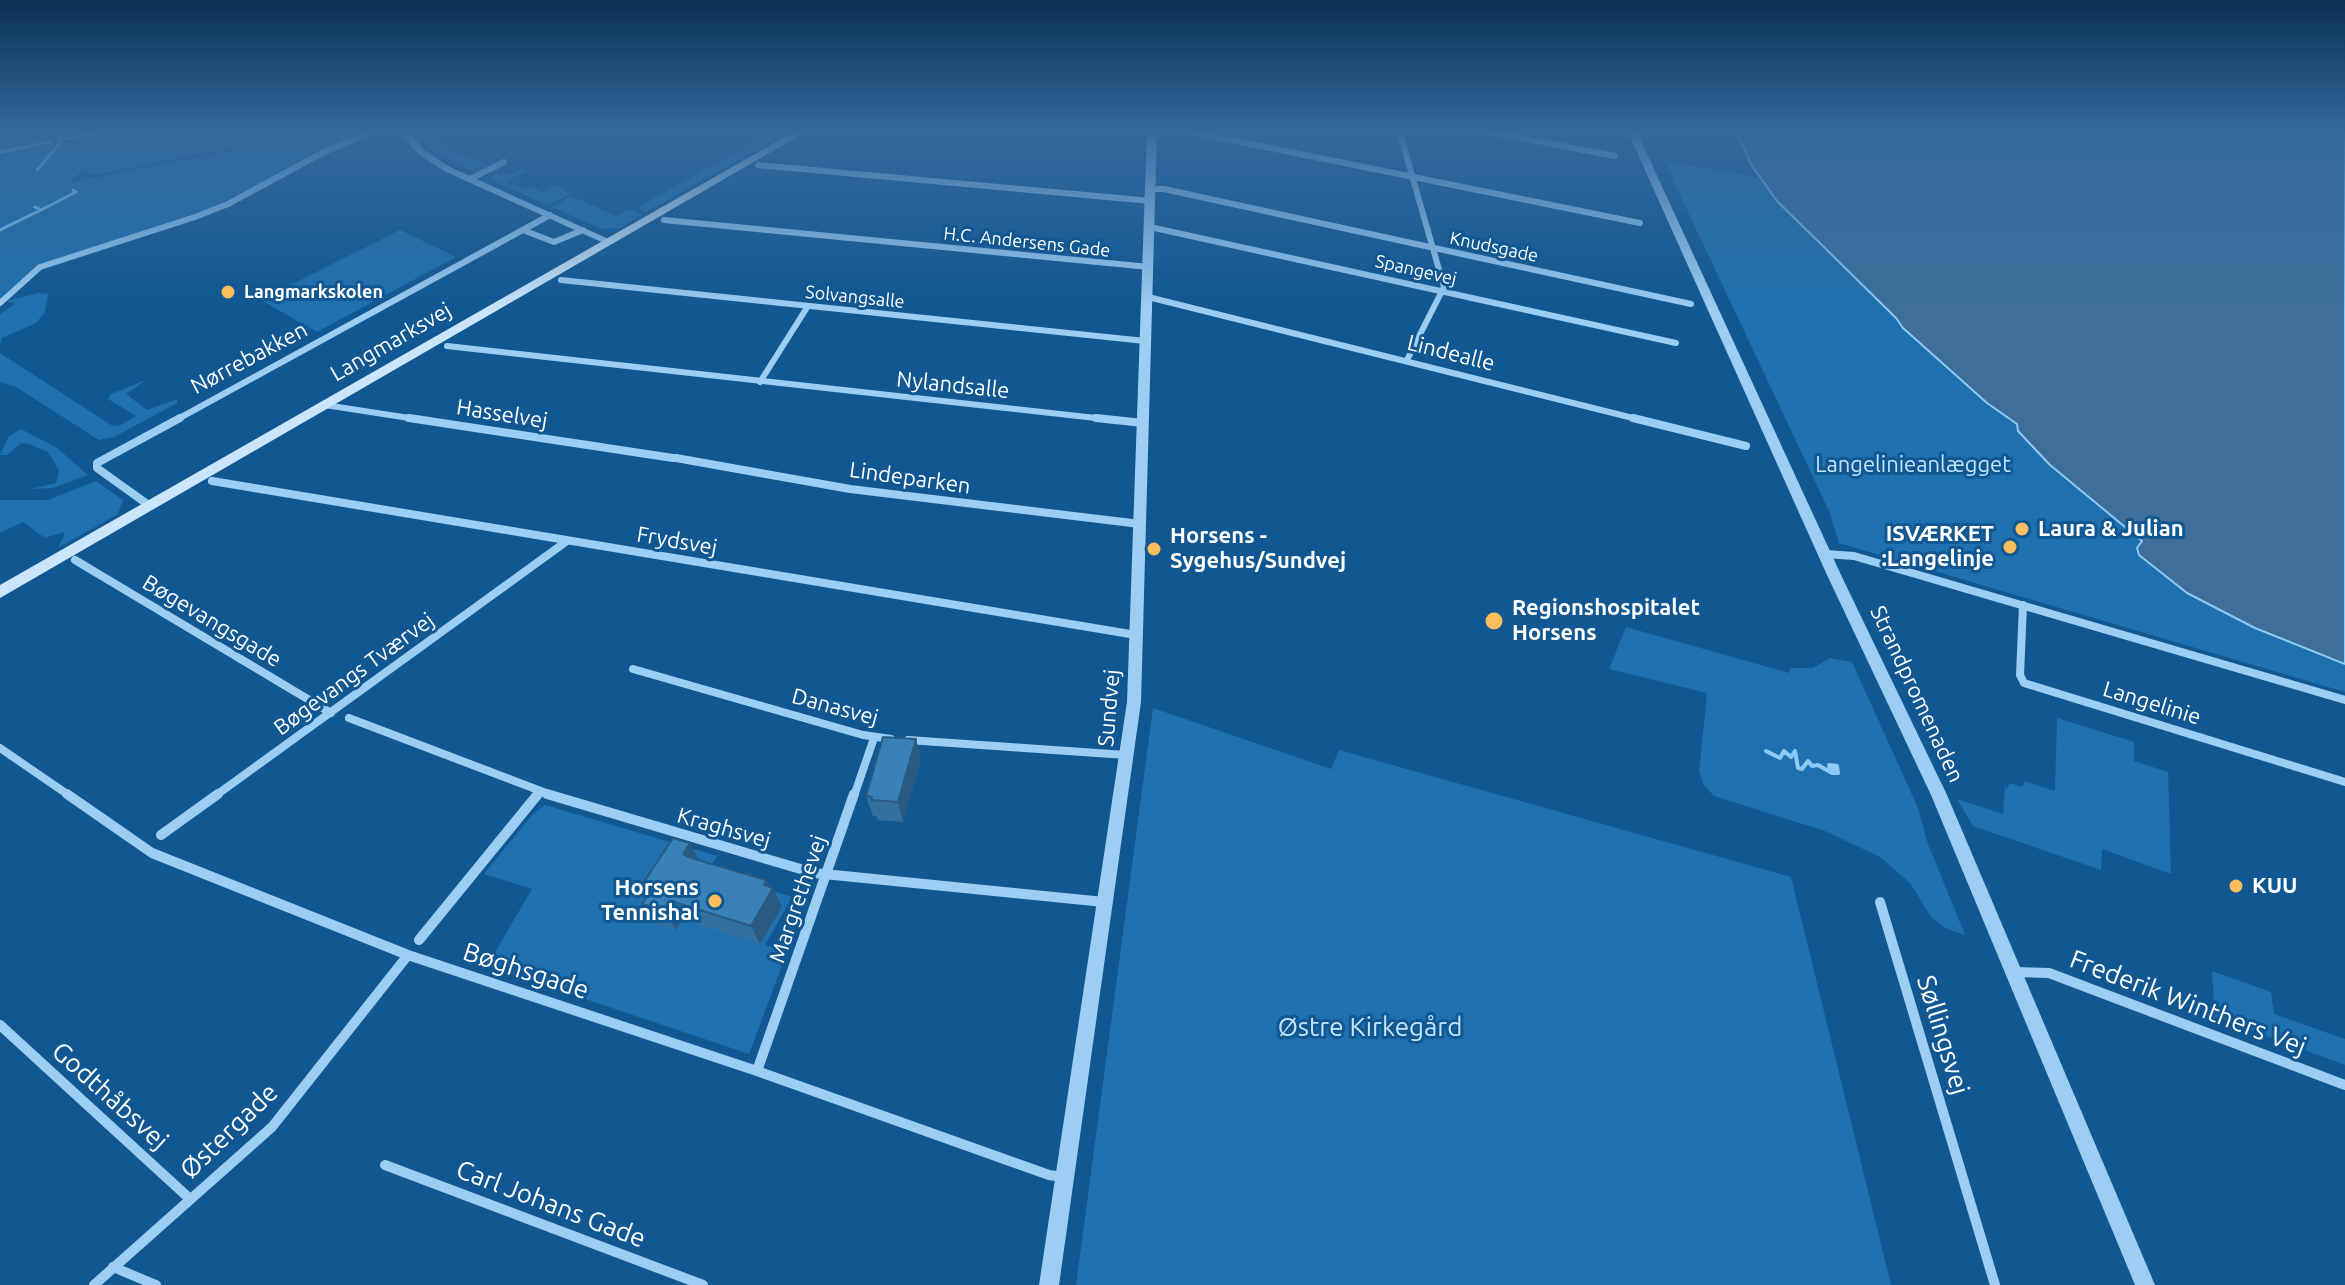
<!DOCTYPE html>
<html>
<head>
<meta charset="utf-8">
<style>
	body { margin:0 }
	canvas { display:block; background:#115791 }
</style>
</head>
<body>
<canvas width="2345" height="1285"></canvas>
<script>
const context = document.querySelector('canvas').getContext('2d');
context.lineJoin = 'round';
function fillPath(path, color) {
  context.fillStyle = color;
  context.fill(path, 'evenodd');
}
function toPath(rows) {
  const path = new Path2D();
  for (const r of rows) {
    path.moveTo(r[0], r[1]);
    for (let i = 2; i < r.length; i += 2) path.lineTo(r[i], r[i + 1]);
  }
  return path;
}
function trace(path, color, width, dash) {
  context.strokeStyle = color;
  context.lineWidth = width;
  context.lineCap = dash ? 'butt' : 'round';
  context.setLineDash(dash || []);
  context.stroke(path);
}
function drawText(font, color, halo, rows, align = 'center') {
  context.font = font + ' Ubuntu,sans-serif';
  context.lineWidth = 6;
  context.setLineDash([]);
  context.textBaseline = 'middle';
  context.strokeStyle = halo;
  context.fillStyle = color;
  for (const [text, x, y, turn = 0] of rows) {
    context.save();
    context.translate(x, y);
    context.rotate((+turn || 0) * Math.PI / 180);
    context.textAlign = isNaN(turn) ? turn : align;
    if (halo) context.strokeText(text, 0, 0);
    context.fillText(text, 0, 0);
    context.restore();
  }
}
fillPath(toPath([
	[0,130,376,130,303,134,91,175,87,173,89,169,84,169,67,184,99,176,96,183,107,175,289,140,364,133,200,213,49,261,33,269,0,299],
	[414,130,439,130,439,136,432,139,445,146,443,148,490,166,476,173,460,165,432,150],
	[775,130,791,130,647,212,637,208],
	[1664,161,1760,178,1777,201,1896,318,1903,328,1987,403,2017,424,2018,431,2050,465,2142,541,2137,548,2139,555,2187,593,2255,628,2345,664,2345,692,1839,543,1829,511],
	[519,169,528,170,505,182,523,189,531,187,543,192,557,185,567,193,573,192,548,205,490,179,495,175,516,173],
	[571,196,616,216,629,209,642,215,620,228,602,229,552,207],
	[400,230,456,257,317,332,261,300],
	[39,293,48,294,45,312,36,323,2,338,0,345,0,314,15,304,6,301],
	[0,353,111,425,119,426,136,416,108,399,111,394,146,380,126,394,147,410,177,399,177,403,114,437,99,440,16,387,0,382],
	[21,429,57,448,88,475,53,488,30,489,56,483,59,470,48,452,29,444,21,443,7,455,0,455,9,436],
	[96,481,123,500,118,514,58,548,65,534,63,532,45,538,23,522,0,533,0,500,48,500],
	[1626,627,1789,673,1790,668,1813,668,1830,658,1852,662,1918,808,1928,844,1965,935,1945,928,1931,917,1910,883,1880,857,1825,831,1714,796,1704,785,1699,772,1707,693,1609,669],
	[1153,708,1331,769,1339,750,1791,877,1891,1285,1076,1285],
	[2057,718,2134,742,2134,761,2168,772,2171,874,2102,849,2101,870,1973,826,1957,799,2003,814,2005,787,2008,788,2009,783,2023,787,2024,781,2055,791],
	[545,805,717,856,708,871,792,897,765,945,787,952,749,1054,487,966,532,889,484,874,532,815],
	[2212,971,2271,992,2274,1014,2345,1039,2345,1065,2215,1017]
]), '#1f70ae');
const water = toPath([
	[1735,130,2345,130,2345,664,2255,628,2187,593,2139,555,2137,548,2142,541,2050,465,2018,431,2017,424,1987,403,1903,328,1896,318,1777,201,1752,166,1735,130]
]);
fillPath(water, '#3d6f9a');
trace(water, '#8dcaf6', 2);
trace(toPath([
	[61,130,60,140,100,133],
	[0,152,50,142],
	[37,170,60,143],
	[35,207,41,210,76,192,73,190],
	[0,230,41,210]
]), '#8dcaf6', 3);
trace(toPath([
	[1766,751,1780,758,1784,751,1791,757,1795,751,1798,768,1802,769,1808,761,1812,766,1818,765,1832,773,1838,773,1837,766,1829,765,1830,770,1835,772,1836,768,1831,767,1834,769]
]), '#8dcaf6', 4);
trace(toPath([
	[1182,130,1640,223],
	[1399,130,1444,287,1407,360],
	[1479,130,1615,156],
	[758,165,1151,201],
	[470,179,504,162],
	[1151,189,1164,189,1691,304],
	[664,220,1149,267],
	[1150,227,1676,343],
	[523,230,554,242,583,230],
	[561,280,1145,341],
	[1148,297,1641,420],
	[0,303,40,267,195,217,228,204,324,152,372,132,392,130],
	[447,346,1114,420],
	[760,382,808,306],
	[325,405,422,420],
	[176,420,550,215]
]), '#9ccdf3', 6);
trace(toPath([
	[409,418,673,458],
	[1096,418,1143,423],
	[1633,418,1746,446],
	[676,458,850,489,1140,524],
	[212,481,1136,635],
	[150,506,97,468,97,463,180,418],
	[1826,554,1854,556,2345,700],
	[75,560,331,713],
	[2023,605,2020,675,2024,683,2345,782],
	[633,669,863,735,891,739],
	[349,718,554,796],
	[908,740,1126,755],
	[0,748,70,796],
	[215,796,567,541],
	[537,796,540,792],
	[854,796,874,738]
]), '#9ccdf3', 8);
trace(toPath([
	[67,794,152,853,408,955,757,1071,1049,1175,1064,1177],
	[547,794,814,873,1104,902],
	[161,835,218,794],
	[1880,902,1995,1285],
	[419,940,538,794],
	[2014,972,2049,973,2345,1085],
	[0,1025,190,1199],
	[757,1071,854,794],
	[385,1165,703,1285],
	[113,1267,156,1285],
	[94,1285,272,1127,408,955]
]), '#9ccdf3', 10);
fillPath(toPath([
	[399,130,408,130,424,150,450,167,615,242,606,244,444,171,418,154,399,130],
	[1147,130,1157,130,1141,702,1059,1285,1039,1285,1127,702,1147,130],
	[1627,130,1636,130,1841,575,1947,795,2155,1285,2135,1285,1931,795,1827,575,1627,130]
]), '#9ccdf3');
fillPath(toPath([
	[797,130,809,130,0,598,0,585,797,130]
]), '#cbe6fc');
fillPath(toPath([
	[916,739,921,759,903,822,878,820,876,816,873,816,866,796],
	[699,861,766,880,770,887,773,888,782,907,760,944,682,920,676,930,654,923,642,904,646,898,640,888]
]), '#316f9f');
fillPath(toPath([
	[916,739,921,759,903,822,898,802],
	[690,843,700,862,683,854],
	[766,880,771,891,773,888,782,907,760,944,751,926,764,885],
	[671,901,682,920,676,930,665,911]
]), '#285a82');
const building = toPath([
	[883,737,916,739,898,802,871,800,872,797,866,796,883,737],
	[673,838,690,843,683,854,691,858,766,880,764,885,773,888,751,926,671,901,665,911,642,904,651,892,640,888,673,838]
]);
fillPath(building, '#3981b9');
trace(building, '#285a82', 2);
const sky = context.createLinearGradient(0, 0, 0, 310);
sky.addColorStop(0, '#093050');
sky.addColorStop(0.42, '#32699d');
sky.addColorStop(1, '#32699d00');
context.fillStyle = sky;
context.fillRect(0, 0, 2345, 310);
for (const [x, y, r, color] of [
	[228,292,8,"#ffbe5e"],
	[2022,529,8,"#ffbe5e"],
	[2010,547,8,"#ffbe5e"],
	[1154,549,8,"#ffbe5e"],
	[1494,621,10,"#ffbe5e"],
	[2236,886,8,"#ffbe5e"],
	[715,901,8,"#ffbe5e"]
]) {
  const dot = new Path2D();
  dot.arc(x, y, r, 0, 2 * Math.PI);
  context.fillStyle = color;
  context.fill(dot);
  trace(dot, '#115791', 3);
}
drawText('18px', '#fff', '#115791', [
	["H.C. Andersens Gade",1027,242,6],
	["Knudsgade",1494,247,12],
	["Spangevej",1416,270,13],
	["Solvangsalle",855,297,6]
]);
drawText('bold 18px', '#fff', '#115791', [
	["Langmarkskolen",244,292]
], 'left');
drawText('22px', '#fff', '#115791', [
	["Langmarksvej",391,342,-30],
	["Lindealle",1451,353,14],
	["Nørrebakken",249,358,-28],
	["Nylandsalle",953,385,6],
	["Hasselvej",502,414,9],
	["Lindeparken",910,478,8],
	["Frydsvej",677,541,10],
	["Bøgevangsgade",212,621,31],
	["Bøgevangs Tværvej",354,674,-36],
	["Strandpromenaden",1917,694,65],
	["Langelinie",2152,703,17],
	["Danasvej",835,707,15],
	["Sundvej",1109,708,-85],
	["Kraghsvej",724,828,16],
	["Margrethevej",798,899,-71]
]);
drawText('22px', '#c3e4fd', '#115791', [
	["Langelinieanlægget",1913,465]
]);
drawText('bold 22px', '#fff', '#115791', [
	["Laura & Julian",2038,529],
	["ISVÆRKET",1994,534,"right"],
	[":Langelinje",1994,559,"right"],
	["Horsens -",1170,536],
	["Sygehus/Sundvej",1170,561],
	["Regionshospitalet",1512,608],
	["Horsens",1512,633],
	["KUU",2252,886],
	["Horsens",699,888,"right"],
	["Tennishal",699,913,"right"]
], 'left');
drawText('26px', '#fff', '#115791', [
	["Bøghsgade",526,971,18],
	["Frederik Winthers Vej",2188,1003,21],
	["Søllingsvej",1943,1035,73],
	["Godthåbsvej",110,1096,42],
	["Østergade",229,1131,-44],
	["Carl Johans Gade",551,1204,21]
]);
drawText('26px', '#c3e4fd', '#115791', [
	["Østre Kirkegård",1370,1027]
]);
</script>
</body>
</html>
